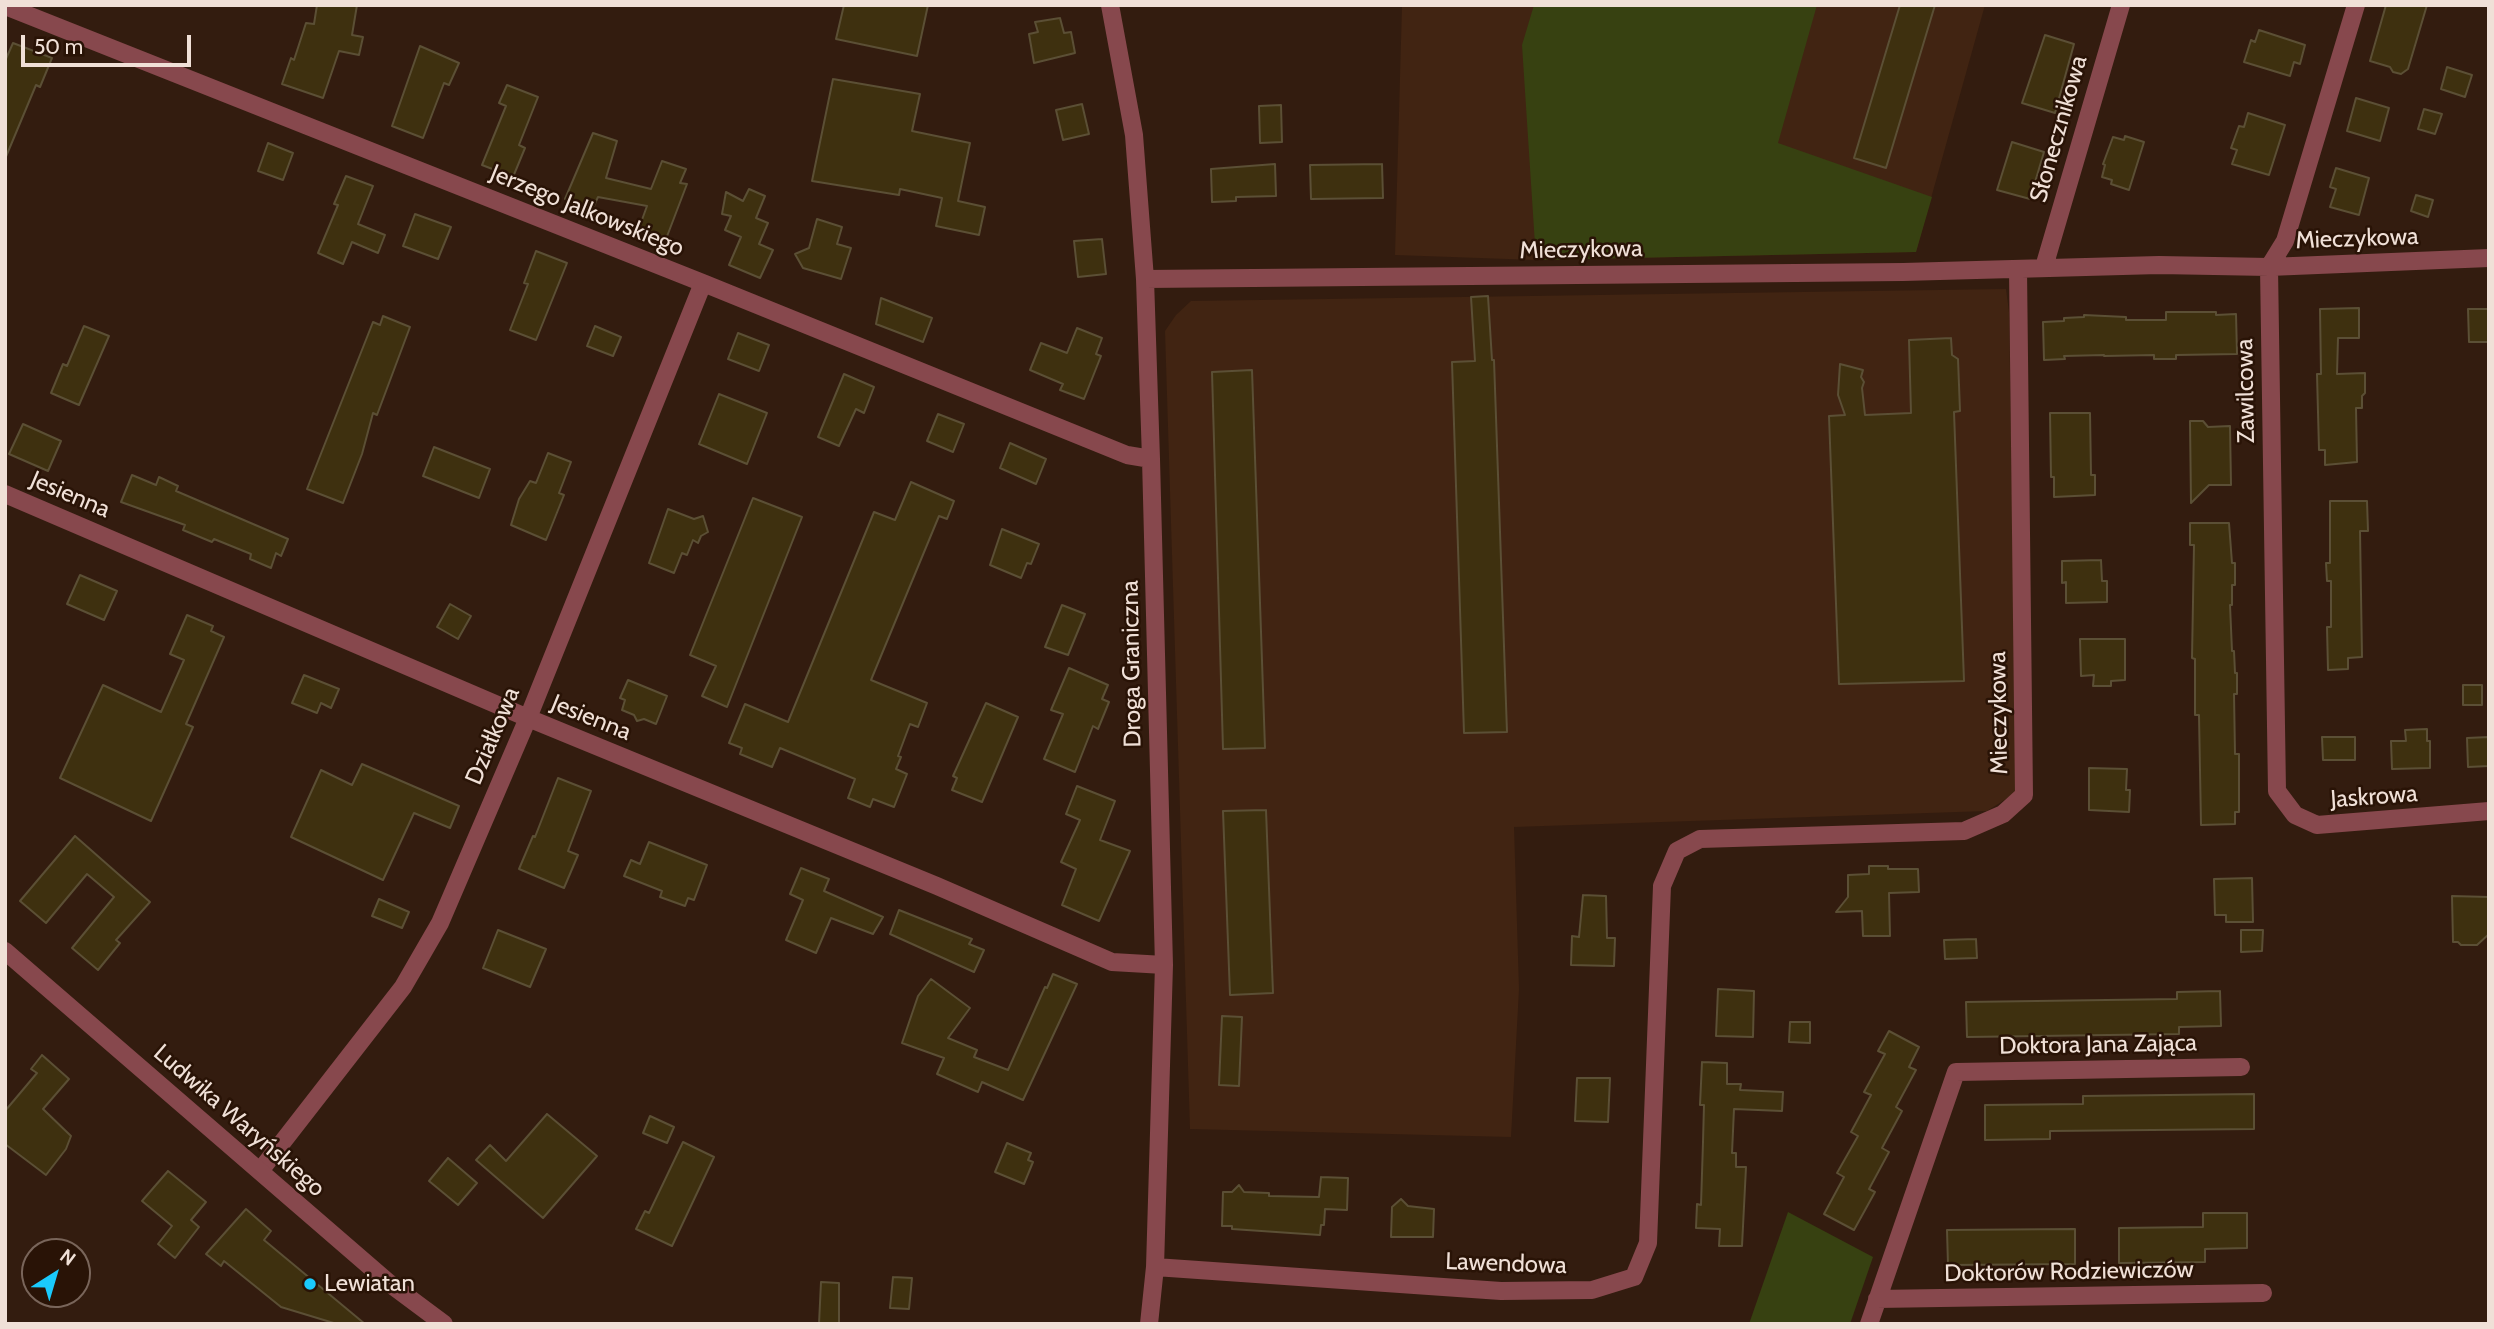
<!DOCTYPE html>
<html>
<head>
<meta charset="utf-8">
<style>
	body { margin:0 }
	#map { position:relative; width:2494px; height:1329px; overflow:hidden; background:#331c0f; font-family:Cabin,sans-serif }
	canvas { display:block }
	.frame { position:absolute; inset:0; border:7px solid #f0e0d7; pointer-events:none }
	.north { position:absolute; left:21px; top:1238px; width:70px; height:70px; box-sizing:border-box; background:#291306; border:2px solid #79655a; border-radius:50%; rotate:37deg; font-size:19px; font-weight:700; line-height:28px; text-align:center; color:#f0e0d7 }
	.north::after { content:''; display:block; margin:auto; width:24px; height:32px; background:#1acafc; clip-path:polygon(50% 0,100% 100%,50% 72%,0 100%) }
	.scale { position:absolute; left:21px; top:35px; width:170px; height:32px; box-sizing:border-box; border:4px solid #f0e0d7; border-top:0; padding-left:9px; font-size:21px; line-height:24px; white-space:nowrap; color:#f0e0d7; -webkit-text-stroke:5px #291306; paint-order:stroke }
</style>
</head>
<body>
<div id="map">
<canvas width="2494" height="1329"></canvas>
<div class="frame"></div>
<div class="north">N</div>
<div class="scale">50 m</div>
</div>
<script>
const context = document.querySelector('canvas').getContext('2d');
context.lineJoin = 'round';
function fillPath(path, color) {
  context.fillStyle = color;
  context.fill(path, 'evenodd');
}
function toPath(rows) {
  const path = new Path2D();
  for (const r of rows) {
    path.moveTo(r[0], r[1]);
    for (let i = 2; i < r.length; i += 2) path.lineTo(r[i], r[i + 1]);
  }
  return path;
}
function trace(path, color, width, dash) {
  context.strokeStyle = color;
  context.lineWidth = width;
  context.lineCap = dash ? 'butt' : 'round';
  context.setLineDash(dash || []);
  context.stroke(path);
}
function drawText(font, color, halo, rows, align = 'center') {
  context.font = font + ' Cabin,sans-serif';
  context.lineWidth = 5;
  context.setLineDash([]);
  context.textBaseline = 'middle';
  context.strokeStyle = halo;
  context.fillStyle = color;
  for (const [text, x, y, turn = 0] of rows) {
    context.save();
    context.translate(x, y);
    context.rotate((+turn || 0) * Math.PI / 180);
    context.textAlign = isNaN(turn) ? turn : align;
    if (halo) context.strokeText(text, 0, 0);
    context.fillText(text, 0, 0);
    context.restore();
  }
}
fillPath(toPath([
	[1985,5,1916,252,1536,260,1395,255,1402,6],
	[2006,289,2009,312,2017,792,1987,811,1514,827,1519,989,1511,1137,1190,1129,1165,331,1176,315,1191,301]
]), '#412412');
fillPath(toPath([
	[1534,5,1817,5,1778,143,1932,197,1916,252,1536,260,1522,45],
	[1788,1212,1873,1257,1850,1324,1749,1324]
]), '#374111');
const building = toPath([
	[317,5,357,5,352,35,363,37,359,55,339,51,323,98,282,84,291,58,294,60,306,23,314,24,317,5],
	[844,5,928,5,917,56,836,39,844,5],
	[1900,5,1935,5,1886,168,1854,158,1900,5],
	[2386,5,2427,5,2408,69,2401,74,2393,72,2390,67,2370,61,2386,5],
	[1060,18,1064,33,1071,32,1075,53,1034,63,1029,34,1038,32,1035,22,1060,18],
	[2259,30,2305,45,2300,64,2294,62,2290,76,2244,62,2251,40,2255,42,2259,30],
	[2045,35,2074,44,2055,113,2022,103,2045,35],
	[13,43,52,58,40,87,36,85,5,159,5,61,13,43],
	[420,46,459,63,449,85,444,83,423,138,392,126,420,46],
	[2447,67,2472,75,2465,97,2441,89,2447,67],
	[833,79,920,94,912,131,970,143,958,201,985,207,979,235,936,226,942,198,900,189,899,195,812,181,833,79],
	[507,85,538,97,519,145,525,148,513,177,482,165,506,106,499,103,507,85],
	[2356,98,2389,108,2380,141,2347,131,2356,98],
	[1082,104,1089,134,1063,140,1056,110,1082,104],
	[1281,105,1282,142,1260,143,1259,106,1281,105],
	[2424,109,2442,114,2435,134,2418,129,2424,109],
	[2248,113,2285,125,2269,175,2232,164,2237,150,2231,148,2239,126,2244,127,2248,113],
	[593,133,617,141,606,178,651,189,662,161,686,169,680,183,687,184,666,239,639,228,647,206,598,197,592,210,565,199,593,133],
	[2125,136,2144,142,2129,190,2111,184,2112,180,2102,177,2105,165,2103,164,2113,137,2124,140,2125,136],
	[2012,142,2044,152,2030,199,1997,190,2012,142],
	[268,143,293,153,283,180,258,171,268,143],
	[1275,164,1276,196,1236,197,1236,201,1212,202,1211,169,1275,164],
	[1382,164,1383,198,1311,199,1310,165,1382,164],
	[2336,168,2369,178,2359,215,2330,207,2336,189,2330,187,2336,168],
	[346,176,373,186,358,224,385,235,378,253,352,242,343,264,318,253,338,205,334,204,346,176],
	[749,189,765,196,756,218,768,223,759,244,773,250,760,278,729,265,741,237,725,230,731,216,722,214,726,192,743,201,749,189],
	[2416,195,2433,200,2428,217,2411,211,2416,195],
	[415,214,451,227,438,259,403,246,415,214],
	[817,219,842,227,837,244,851,248,841,279,803,268,795,254,809,248,817,219],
	[1102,239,1106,274,1078,277,1074,241,1102,239],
	[536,251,567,263,536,340,510,330,528,284,524,283,536,251],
	[1488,296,1492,360,1494,360,1507,732,1464,733,1452,362,1475,361,1471,297,1488,296],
	[881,298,932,318,923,342,876,324,881,298],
	[2359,308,2359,338,2338,338,2337,374,2365,373,2365,393,2362,396,2362,408,2356,408,2357,462,2325,465,2325,450,2319,450,2317,374,2321,374,2320,309,2359,308],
	[2468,309,2489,309,2489,342,2469,342,2468,309],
	[2166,312,2216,312,2216,315,2236,314,2237,354,2176,355,2176,359,2154,359,2154,355,2104,356,2104,355,2064,356,2065,359,2044,360,2043,322,2064,321,2064,318,2084,317,2084,315,2126,317,2126,320,2166,320,2166,312],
	[383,316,410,327,377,415,373,413,362,454,343,503,307,489,373,322,380,325,383,316],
	[84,326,109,336,79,405,51,393,63,364,67,366,84,326],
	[595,326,621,337,613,356,587,346,595,326],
	[1077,328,1102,338,1096,354,1101,356,1084,399,1060,390,1063,384,1030,370,1041,343,1067,353,1077,328],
	[738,333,769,345,759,371,728,359,738,333],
	[1951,338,1952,355,1958,359,1960,411,1954,412,1964,681,1839,684,1829,416,1845,415,1838,395,1840,364,1863,370,1861,377,1864,382,1862,388,1865,415,1911,413,1909,340,1951,338],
	[1252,370,1265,748,1223,749,1212,372,1252,370],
	[844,374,874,387,864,413,856,409,839,446,818,437,844,374],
	[719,394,767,413,747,464,699,444,719,394],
	[2050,413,2090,413,2091,475,2095,475,2095,495,2054,497,2054,477,2051,477,2050,413],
	[938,414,964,424,953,452,927,441,938,414],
	[2190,421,2203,421,2208,427,2230,426,2231,485,2209,485,2191,503,2190,421],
	[23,424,61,441,48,471,9,454,23,424],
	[1010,443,1046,459,1036,484,1000,468,1010,443],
	[434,447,490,469,479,498,423,476,434,447],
	[548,453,571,462,559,493,564,495,546,540,511,525,519,499,530,481,536,483,548,453],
	[132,475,156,485,159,477,178,486,176,491,288,539,281,556,276,553,271,568,250,559,251,554,214,539,212,542,183,530,185,525,121,502,132,475],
	[911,482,954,501,947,519,939,516,871,680,927,703,918,727,910,724,898,756,901,757,896,769,907,774,894,807,873,799,870,807,848,798,855,779,780,748,772,767,740,754,742,748,729,743,745,704,788,722,874,512,895,520,911,482],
	[753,498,802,517,727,707,702,696,716,666,690,655,753,498],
	[2330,501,2367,501,2368,531,2360,531,2362,657,2348,658,2348,669,2328,670,2327,627,2331,627,2331,581,2327,581,2326,563,2330,563,2330,501],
	[668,509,694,519,703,516,708,532,701,536,698,543,693,540,687,555,682,553,674,573,649,563,668,509],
	[2190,523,2229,523,2232,563,2235,563,2235,585,2232,585,2232,605,2230,605,2232,651,2234,651,2235,673,2237,673,2237,694,2234,694,2235,754,2239,754,2239,812,2235,812,2235,824,2201,825,2199,715,2195,715,2195,659,2192,658,2194,545,2190,545,2190,523],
	[1002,529,1039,544,1031,564,1027,563,1021,578,990,565,1002,529],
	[2101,560,2102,581,2107,581,2107,602,2066,603,2066,582,2062,583,2062,561,2101,560],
	[80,575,117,591,104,620,67,604,80,575],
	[450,604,471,616,458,639,437,627,450,604],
	[1062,605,1085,614,1068,655,1045,647,1062,605],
	[187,615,213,626,211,631,224,637,186,724,193,727,151,821,60,778,103,685,161,712,184,660,170,654,187,615],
	[2080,639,2125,639,2125,680,2111,681,2111,686,2093,686,2094,675,2081,676,2080,639],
	[1069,668,1108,685,1102,699,1109,702,1098,729,1093,726,1075,772,1044,759,1063,714,1051,710,1069,668],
	[304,675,339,689,331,708,321,703,317,713,292,703,304,675],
	[628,680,667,696,656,724,644,719,637,721,634,715,622,710,625,700,620,698,628,680],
	[2463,685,2482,685,2482,705,2463,705,2463,685],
	[986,703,1018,717,982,802,952,790,957,778,953,776,986,703],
	[2427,729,2427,741,2430,741,2430,768,2392,769,2391,741,2406,741,2405,730,2427,729],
	[2322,737,2355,737,2355,760,2323,760,2322,737],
	[2489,737,2489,766,2468,767,2467,738,2489,737],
	[362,764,459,806,450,828,414,813,383,880,291,837,321,770,352,785,362,764],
	[2089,768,2127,769,2126,790,2130,790,2129,812,2089,810,2089,768],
	[558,778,591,791,568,851,578,855,564,888,519,869,533,836,535,837,558,778],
	[1077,786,1115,801,1100,840,1130,851,1099,921,1062,905,1076,869,1061,862,1080,820,1066,814,1077,786],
	[1266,810,1273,993,1230,995,1223,811,1266,810],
	[75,836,150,902,116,940,120,943,98,970,72,948,114,897,87,874,46,923,20,901,75,836],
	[649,842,707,865,694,900,688,898,685,906,660,897,662,891,624,876,631,860,640,864,649,842],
	[1869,866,1888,866,1888,869,1918,869,1919,892,1889,893,1890,936,1863,936,1862,911,1836,912,1848,897,1848,875,1869,874,1869,866],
	[801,868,829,879,824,891,883,917,873,934,831,918,816,953,786,940,803,900,790,894,801,868],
	[2252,878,2253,922,2226,922,2226,915,2215,915,2214,879,2252,878],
	[1583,895,1606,896,1607,938,1615,938,1614,966,1571,965,1572,936,1579,937,1583,895],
	[2452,896,2489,897,2489,934,2477,945,2461,945,2458,942,2453,942,2452,896],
	[379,899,409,912,402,928,372,916,379,899],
	[899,910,972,939,969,944,984,950,974,972,890,934,899,910],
	[498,930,546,949,530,987,483,968,498,930],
	[2241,930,2263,930,2262,951,2241,952,2241,930],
	[1976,939,1977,958,1945,959,1944,940,1976,939],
	[1053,974,1077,984,1023,1100,982,1082,978,1092,937,1074,944,1058,902,1043,918,996,931,979,970,1008,948,1038,977,1050,974,1057,1008,1070,1045,987,1047,988,1053,974],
	[1718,989,1754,991,1753,1037,1716,1036,1718,989],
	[2220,991,2221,1026,2179,1027,2179,1034,1967,1037,1966,1002,2177,999,2177,992,2220,991],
	[1222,1016,1242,1017,1239,1086,1219,1085,1222,1016],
	[1790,1022,1810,1022,1810,1043,1789,1042,1790,1022],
	[1889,1031,1919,1047,1909,1067,1916,1070,1896,1107,1902,1111,1882,1148,1889,1152,1869,1189,1875,1192,1854,1230,1824,1214,1844,1177,1837,1173,1858,1136,1851,1132,1871,1095,1864,1092,1885,1054,1878,1051,1889,1031],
	[42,1055,69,1079,43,1109,71,1136,66,1149,46,1175,5,1144,5,1111,37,1073,31,1069,42,1055],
	[1702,1062,1727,1063,1727,1084,1741,1084,1740,1090,1783,1092,1782,1111,1734,1109,1732,1153,1736,1153,1736,1167,1746,1167,1742,1246,1719,1246,1720,1229,1696,1228,1697,1204,1701,1205,1703,1142,1704,1105,1700,1105,1702,1062],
	[1577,1078,1610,1078,1608,1122,1575,1121,1577,1078],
	[2254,1094,2254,1129,2050,1131,2050,1139,1985,1140,1985,1105,2083,1104,2083,1096,2254,1094],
	[547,1114,597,1156,543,1218,476,1160,490,1145,506,1161,547,1114],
	[650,1116,674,1127,667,1143,643,1133,650,1116],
	[683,1142,714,1157,672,1246,636,1229,645,1211,649,1213,683,1142],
	[1007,1143,1031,1153,1028,1160,1033,1162,1024,1184,995,1172,1007,1143],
	[448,1158,477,1183,458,1205,429,1181,448,1158],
	[168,1171,206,1202,191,1220,199,1227,175,1258,158,1244,172,1226,142,1201,168,1171],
	[1321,1177,1348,1178,1347,1210,1325,1209,1324,1225,1321,1225,1320,1235,1232,1229,1232,1226,1222,1226,1223,1192,1232,1192,1239,1185,1244,1192,1269,1193,1269,1196,1319,1197,1321,1177],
	[1401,1199,1408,1206,1434,1209,1433,1237,1391,1237,1392,1207,1401,1199],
	[246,1209,271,1231,264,1240,365,1324,337,1324,281,1307,224,1261,221,1266,206,1254,246,1209],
	[2203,1213,2247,1213,2247,1248,2205,1249,2205,1262,2119,1263,2119,1228,2203,1227,2203,1213],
	[2075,1229,2075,1264,1948,1265,1947,1230,2075,1229],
	[893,1277,912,1278,909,1309,890,1308,893,1277],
	[821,1282,839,1283,839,1324,819,1324,821,1282]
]);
fillPath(building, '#3e300f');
trace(building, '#5b4f35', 2);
trace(toPath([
	[1110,5,1134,135,1145,279,1151,459,1164,965,1155,1267,1149,1324],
	[2356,5,2285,241,2269,267,2277,791,2295,815,2317,825,2489,811],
	[5,6,703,283,1127,455,1151,459],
	[2044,267,2121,5],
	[1145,279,1903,272,2159,265,2269,267,2489,258],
	[5,494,528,718,937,886,1112,962,1164,965],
	[260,1171,403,987,440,923,528,718,703,283],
	[1155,1267,1501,1291,1592,1290,1634,1277,1648,1243,1662,886,1677,851,1700,839,1964,831,2003,814,2024,795,2018,269],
	[1877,1299,2263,1293],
	[1869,1324,1956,1072,2241,1067]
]), '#87484d', 18);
trace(toPath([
	[5,951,389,1283,444,1324]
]), '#87484d', 18);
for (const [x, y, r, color] of [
	[310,1284,7,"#1acafc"]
]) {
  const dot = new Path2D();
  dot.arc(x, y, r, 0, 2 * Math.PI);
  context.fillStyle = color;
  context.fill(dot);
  trace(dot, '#291306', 2.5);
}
drawText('24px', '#f0e0d7', '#291306', [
	["Słonecznikowa",2059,129,-74],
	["Jerzego Jalkowskiego",587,211,22],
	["Mieczykowa",2357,239,-2],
	["Mieczykowa",1581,250,-1],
	["Zawilcowa",2246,391,-91],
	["Jesienna",70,495,23],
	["Droga Graniczna",1132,664,-91],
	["Mieczykowa",1999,713,-91],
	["Jesienna",591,718,22],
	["Działkowa",493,736,-67],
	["Jaskrowa",2374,797,-4],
	["Doktora Jana Zająca",2098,1045,-1],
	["Ludwika Waryńskiego",239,1121,41],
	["Lawendowa",1506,1264,2],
	["Doktorów Rodziewiczów",2069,1272,-1]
]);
drawText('24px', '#f0e0d7', '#291306', [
	["Lewiatan",324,1284]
], 'left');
</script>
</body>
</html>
